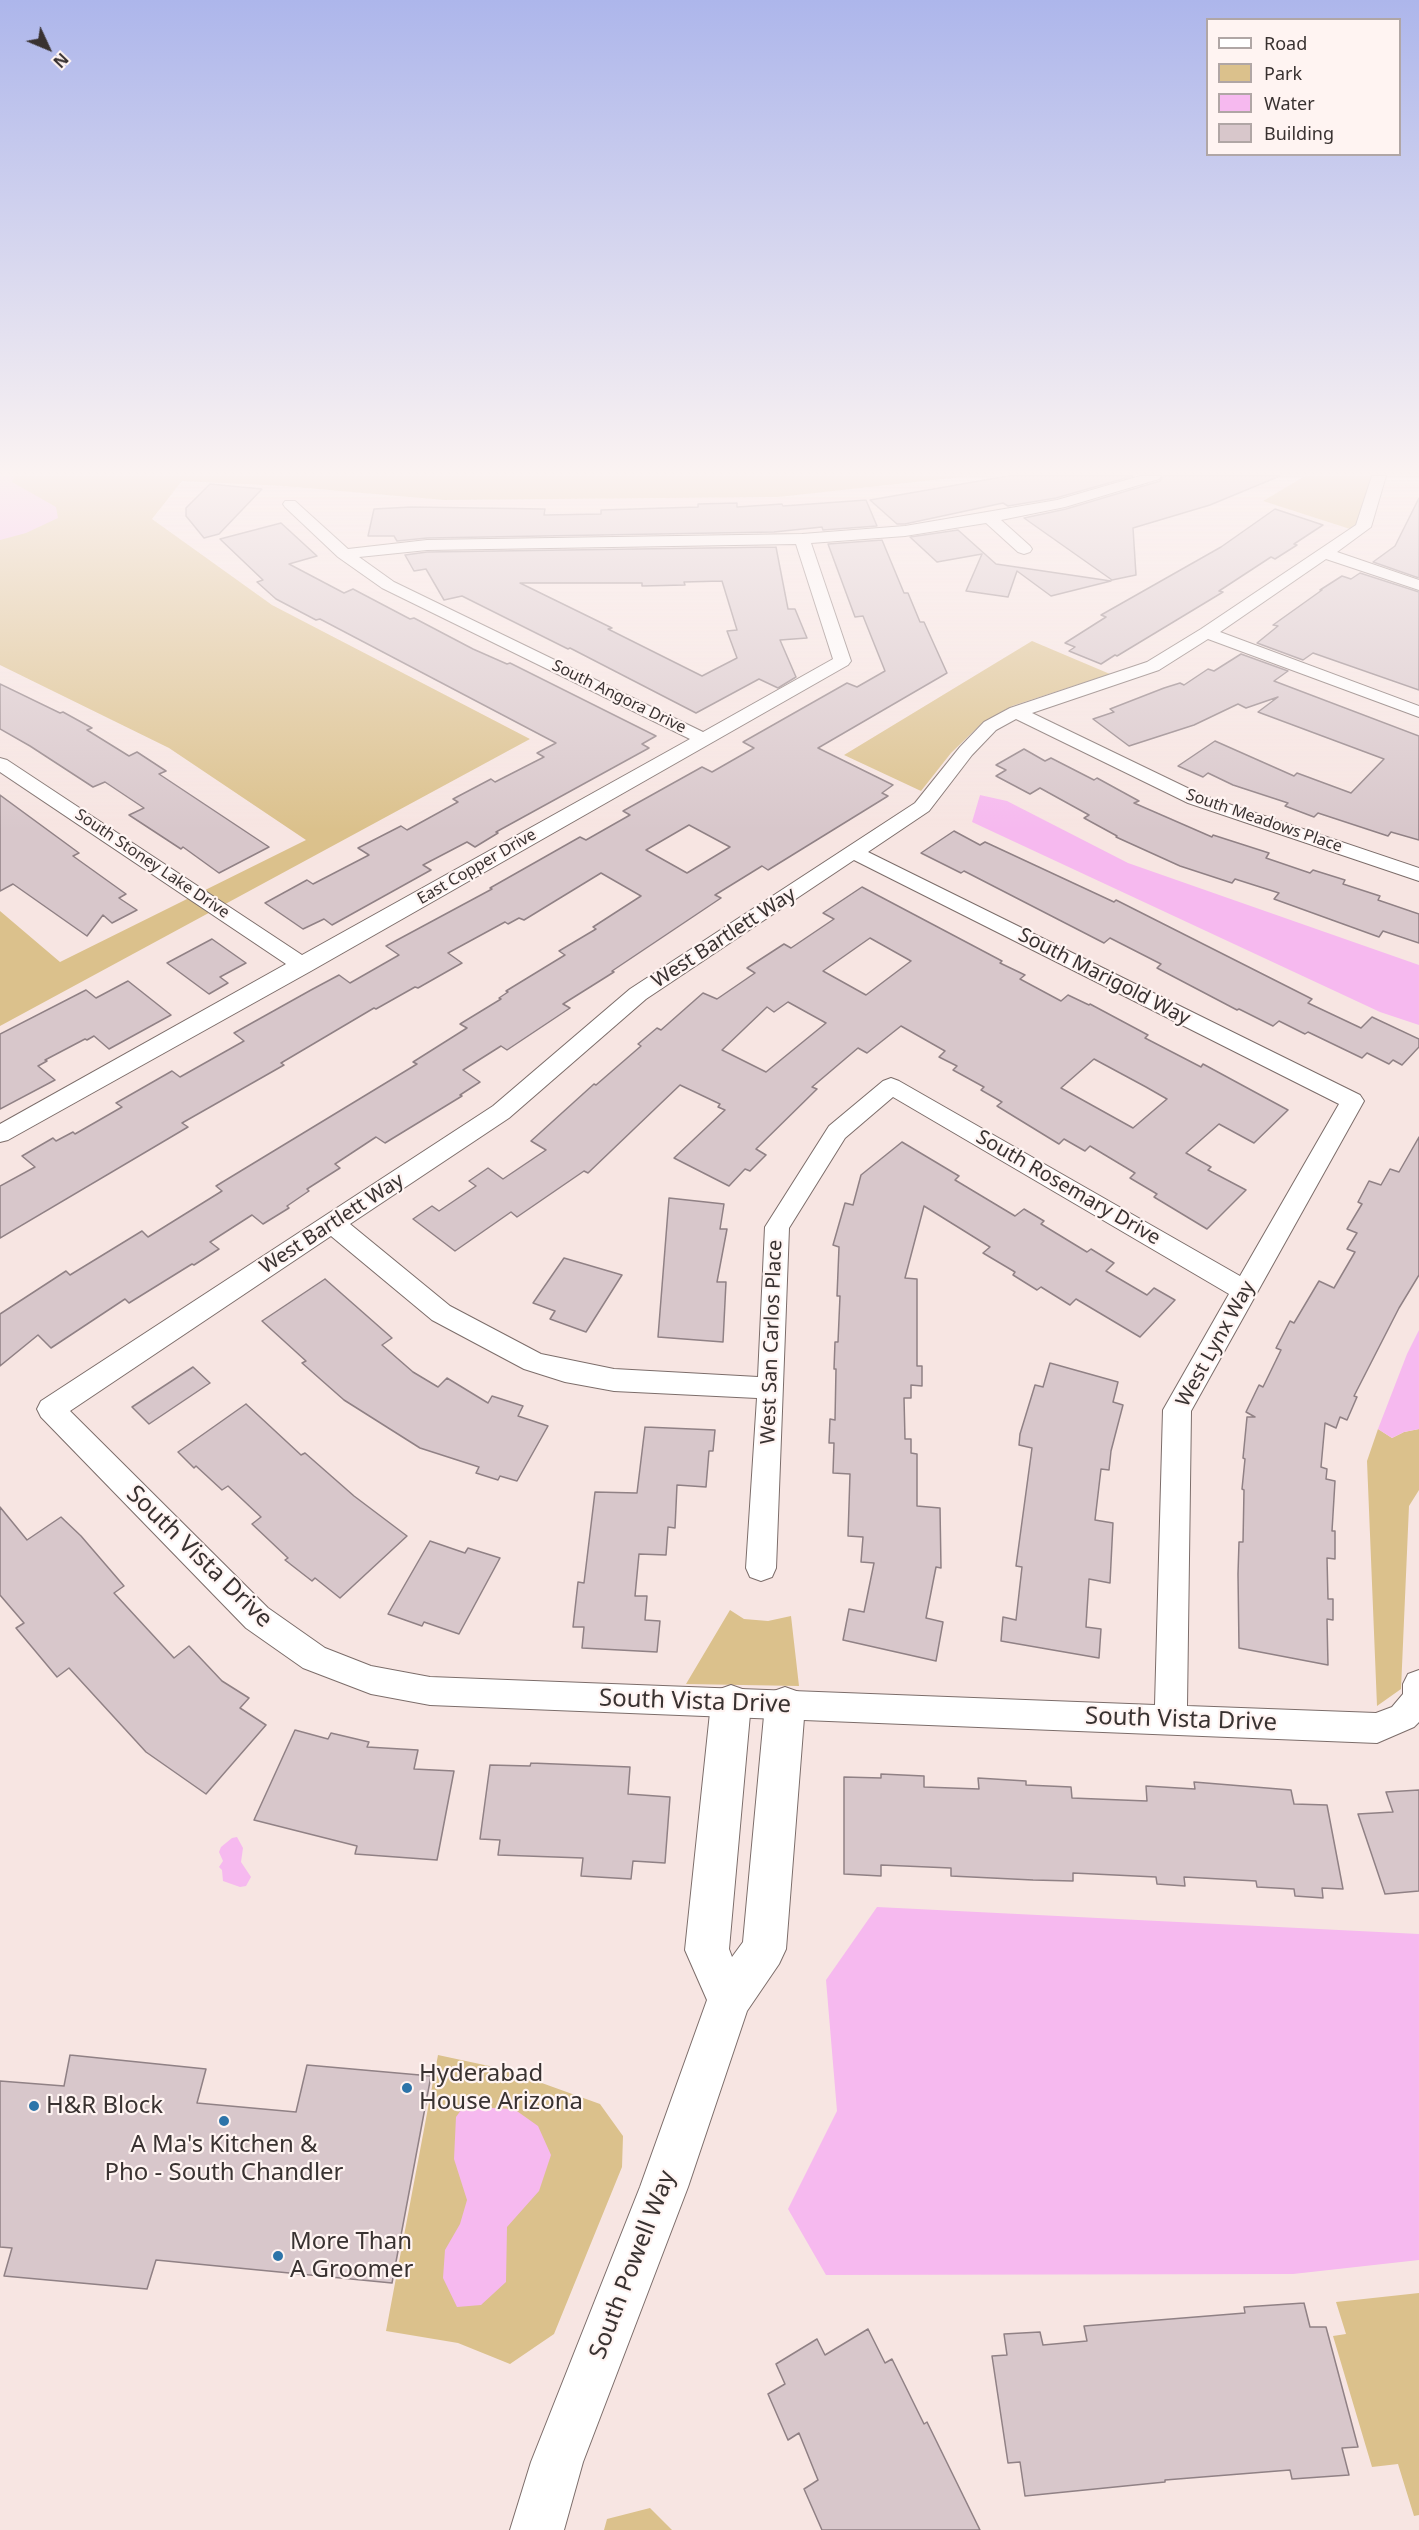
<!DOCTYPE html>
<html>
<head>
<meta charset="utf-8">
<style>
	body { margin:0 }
	#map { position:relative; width:1419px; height:2530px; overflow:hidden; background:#f7e5e2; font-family:"Noto Sans",sans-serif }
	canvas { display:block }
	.legend { position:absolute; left:1206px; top:18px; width:195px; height:138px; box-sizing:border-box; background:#fff4f2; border:2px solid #b0a6a5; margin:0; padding:8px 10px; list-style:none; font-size:18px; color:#393231 }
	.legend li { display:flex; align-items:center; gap:12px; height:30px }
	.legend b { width:30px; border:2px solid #b0a6a5 }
	.north { position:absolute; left:18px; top:18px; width:60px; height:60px; -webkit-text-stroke:4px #fff4f2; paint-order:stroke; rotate:134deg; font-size:16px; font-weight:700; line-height:24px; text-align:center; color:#393231 }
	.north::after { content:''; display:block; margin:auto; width:21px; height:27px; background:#393231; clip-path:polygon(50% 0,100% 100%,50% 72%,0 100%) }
</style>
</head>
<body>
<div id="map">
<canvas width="1419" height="2530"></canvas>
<ul class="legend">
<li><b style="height:8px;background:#fff"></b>Road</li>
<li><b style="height:16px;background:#dbc18c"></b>Park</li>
<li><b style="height:16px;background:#f6b9ef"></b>Water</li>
<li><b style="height:16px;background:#d8c7cb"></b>Building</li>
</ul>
<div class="north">N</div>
</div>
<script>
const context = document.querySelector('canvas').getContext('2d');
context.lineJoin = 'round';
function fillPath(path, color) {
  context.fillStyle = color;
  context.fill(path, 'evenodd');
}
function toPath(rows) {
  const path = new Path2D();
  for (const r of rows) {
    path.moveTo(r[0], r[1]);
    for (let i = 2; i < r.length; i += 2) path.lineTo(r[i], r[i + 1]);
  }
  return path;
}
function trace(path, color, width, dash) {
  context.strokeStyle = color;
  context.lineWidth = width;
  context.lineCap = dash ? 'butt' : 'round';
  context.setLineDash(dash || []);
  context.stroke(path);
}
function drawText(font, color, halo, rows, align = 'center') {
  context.font = font + ' "Noto Sans",sans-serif';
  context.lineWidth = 4.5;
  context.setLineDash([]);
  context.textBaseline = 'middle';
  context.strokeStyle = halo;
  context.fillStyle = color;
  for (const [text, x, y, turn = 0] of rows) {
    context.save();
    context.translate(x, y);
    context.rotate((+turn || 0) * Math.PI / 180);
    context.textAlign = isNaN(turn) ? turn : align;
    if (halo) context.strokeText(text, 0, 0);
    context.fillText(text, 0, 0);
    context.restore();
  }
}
fillPath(toPath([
	[0,476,970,476,778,497,444,500,283,486,182,481,152,519,272,605,530,739,0,1026,0,911,60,962,306,840,169,748,0,665],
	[1305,476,1371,476,1368,502,1357,523,1350,529,1263,501],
	[1032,641,1110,674,1012,706,981,724,951,753,921,791,844,755],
	[1378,1429,1392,1438,1404,1432,1419,1429,1419,1490,1409,1506,1401,1689,1377,1706,1367,1461],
	[730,1610,744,1619,768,1621,791,1616,799,1686,686,1684],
	[438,2055,503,2069,600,2104,623,2136,622,2167,554,2334,510,2364,458,2343,386,2331],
	[1419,2293,1419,2515,1414,2516,1398,2464,1372,2467,1333,2336,1346,2334,1336,2302],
	[650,2508,672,2530,604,2530,607,2519]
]), '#dbc18c');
fillPath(toPath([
	[0,476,15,476,12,482,56,507,58,518,26,533,0,540],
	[980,795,1007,801,1128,863,1419,965,1419,1025,1380,1012,972,822],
	[1419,1330,1419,1429,1404,1432,1392,1438,1378,1429,1407,1354],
	[237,1837,243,1848,241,1862,251,1877,246,1886,240,1887,223,1881,222,1870,219,1867,223,1861,219,1852,221,1847,232,1838],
	[877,1907,1419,1934,1419,2260,1293,2274,826,2275,788,2209,837,2111,826,1980],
	[482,2097,492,2108,514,2109,538,2126,551,2155,539,2191,507,2227,506,2282,481,2305,457,2307,443,2278,445,2250,460,2224,467,2200,454,2159,456,2117,469,2099]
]), '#f6b9ef');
const building = toPath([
	[1008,476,1133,476,1056,498,1008,506,1003,503,905,524,897,524,870,500,1008,476],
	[1163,476,1280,476,1210,505,1133,528,1136,575,1112,580,1024,518,1066,509,1160,481,1163,476],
	[210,484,262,489,219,534,204,538,186,516,186,508,210,484],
	[1419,498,1419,578,1373,562,1395,546,1419,498],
	[866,500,877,526,823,530,822,527,774,532,427,538,397,541,394,536,368,536,374,509,411,507,545,509,544,515,601,514,601,510,698,507,698,504,737,503,737,507,782,504,783,506,866,500],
	[1275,509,1323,525,1294,544,1297,545,1275,559,1271,557,1219,591,1223,592,1117,656,1115,655,1101,664,1069,651,1075,647,1065,643,1106,617,1101,615,1221,547,1275,509],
	[281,523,317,556,289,564,344,593,353,589,410,619,414,618,473,649,507,664,510,663,656,736,642,744,649,748,496,832,498,833,475,847,467,842,423,865,431,870,332,925,324,919,303,929,265,903,307,880,313,884,369,855,358,848,401,826,407,830,458,802,453,799,491,779,495,782,544,757,537,753,556,743,320,619,316,620,276,599,257,582,263,580,220,539,281,523],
	[958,530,996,564,1111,581,1051,596,1017,571,1008,597,966,591,982,554,937,562,910,537,958,530],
	[882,540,904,593,908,593,920,622,924,622,947,673,818,748,893,785,882,793,888,796,768,870,762,866,715,895,721,898,612,971,614,972,563,1004,570,1008,507,1050,501,1046,463,1070,480,1082,460,1095,462,1096,385,1143,376,1137,335,1164,340,1168,307,1189,309,1191,287,1206,289,1208,263,1224,252,1215,210,1242,219,1249,194,1265,192,1264,129,1303,125,1299,51,1348,38,1335,0,1366,0,1314,66,1271,70,1275,142,1231,148,1237,222,1191,216,1186,417,1064,413,1062,467,1028,460,1024,501,999,499,998,508,992,506,991,565,955,559,951,596,929,593,927,641,896,601,873,524,920,519,918,508,924,505,922,448,953,462,963,418,988,415,987,376,1009,374,1008,281,1063,284,1065,182,1123,188,1127,0,1238,0,1186,35,1167,22,1156,53,1138,56,1141,73,1132,75,1134,122,1107,116,1103,172,1071,180,1077,244,1041,234,1033,311,990,339,975,350,983,399,955,386,946,492,889,490,888,580,837,586,840,630,815,623,811,702,767,712,772,754,748,743,742,847,683,857,687,885,671,863,616,855,617,828,544,882,540],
	[689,825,730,847,687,873,646,850,689,825],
	[776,547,788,609,795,609,807,638,780,640,796,677,778,688,759,679,696,713,570,648,568,649,462,596,444,600,426,569,414,571,405,555,427,552,776,547],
	[722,581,737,630,727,631,737,658,702,676,608,629,612,628,520,583,642,583,642,586,685,585,684,582,722,581],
	[1360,573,1419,592,1419,690,1313,653,1303,660,1257,643,1278,626,1273,625,1322,590,1320,590,1342,576,1351,579,1360,573],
	[1241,654,1288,671,1274,681,1419,736,1419,840,1391,832,1388,836,1318,813,1314,817,1285,806,1288,803,1233,785,1208,773,1203,777,1178,766,1215,741,1294,776,1297,773,1351,793,1384,759,1258,712,1278,697,1246,708,1238,704,1194,725,1129,746,1093,719,1114,712,1110,709,1164,688,1180,683,1184,685,1208,669,1214,671,1241,654],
	[0,684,60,713,63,712,92,728,87,730,129,756,137,752,166,771,159,774,269,847,219,873,183,847,181,849,129,815,144,808,105,782,93,787,30,746,0,729,0,684],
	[1024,749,1045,761,1051,758,1094,780,1097,778,1139,801,1134,803,1212,837,1213,835,1269,853,1266,858,1310,873,1313,870,1345,880,1343,884,1380,896,1378,900,1419,914,1419,943,1383,931,1379,937,1274,899,1279,893,1235,879,1232,883,1180,866,1116,837,1117,836,1084,818,1089,815,1040,788,1030,794,996,776,1006,770,996,765,1024,749],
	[0,795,79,853,73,856,126,894,119,898,137,910,112,923,103,915,87,936,13,884,0,891,0,795],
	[954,831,980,845,985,842,1114,902,1116,900,1312,999,1308,1003,1361,1028,1372,1017,1419,1039,1419,1047,1402,1065,1393,1060,1389,1064,1367,1053,1362,1058,1308,1032,1305,1034,1279,1021,1273,1026,1239,1009,1237,1010,1157,968,1161,964,1110,938,1104,943,964,871,961,873,921,853,954,831],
	[862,887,1002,961,1000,963,1025,975,1020,979,1061,1001,1068,995,1089,1005,1090,1004,1148,1035,1145,1038,1201,1067,1203,1064,1288,1110,1254,1143,1219,1124,1186,1153,1211,1167,1208,1170,1246,1190,1207,1229,1154,1197,1157,1194,1130,1178,1135,1173,1090,1146,1085,1151,1064,1139,1059,1144,997,1106,1002,1102,981,1090,984,1087,953,1070,957,1066,939,1057,945,1051,901,1026,867,1053,858,1048,812,1087,817,1089,756,1149,766,1155,750,1171,745,1169,729,1186,674,1158,725,1110,718,1107,720,1104,680,1085,588,1173,584,1171,517,1217,511,1212,455,1251,413,1219,432,1206,439,1211,476,1186,469,1181,488,1168,503,1179,546,1150,531,1141,594,1084,596,1085,641,1046,638,1044,657,1028,661,1030,703,993,717,999,755,973,747,968,784,944,791,948,834,919,823,913,862,887],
	[870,938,911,961,866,995,823,971,870,938],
	[788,1002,826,1023,766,1072,722,1050,767,1007,774,1012,788,1002],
	[1094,1059,1146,1087,1167,1099,1133,1128,1061,1088,1094,1059],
	[212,939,246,963,220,977,228,983,209,994,167,963,212,939],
	[128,981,171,1015,109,1049,94,1036,87,1040,85,1039,45,1060,47,1061,38,1066,55,1080,0,1109,0,1034,86,990,96,998,128,981],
	[1419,1137,1419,1275,1399,1308,1354,1396,1357,1397,1347,1420,1340,1417,1336,1428,1325,1423,1321,1467,1327,1469,1326,1479,1335,1481,1332,1531,1335,1531,1335,1559,1327,1558,1328,1599,1333,1599,1333,1620,1327,1619,1328,1665,1239,1648,1238,1574,1239,1542,1243,1542,1244,1490,1242,1489,1245,1459,1243,1458,1247,1417,1255,1417,1246,1412,1259,1385,1263,1387,1281,1350,1276,1348,1290,1321,1294,1323,1319,1281,1334,1288,1355,1252,1347,1249,1357,1233,1347,1229,1362,1204,1358,1202,1369,1181,1381,1185,1390,1169,1399,1172,1419,1137],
	[902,1142,959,1176,955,1180,1015,1216,1024,1209,1044,1221,1041,1224,1087,1252,1091,1249,1114,1263,1106,1271,1147,1295,1154,1288,1175,1300,1140,1337,1076,1299,1070,1305,1041,1287,1037,1290,1013,1275,1015,1272,983,1253,990,1247,924,1206,905,1278,917,1279,917,1366,922,1366,922,1386,911,1385,911,1398,904,1398,905,1439,911,1439,911,1453,917,1454,917,1506,940,1508,941,1568,936,1567,926,1618,943,1622,936,1661,843,1640,849,1609,864,1612,874,1563,861,1562,863,1537,848,1536,850,1474,833,1473,834,1443,829,1443,830,1419,835,1420,836,1369,834,1369,835,1342,838,1342,840,1296,837,1296,839,1247,833,1245,845,1203,853,1205,861,1175,902,1142],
	[669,1198,724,1204,720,1229,727,1229,717,1282,726,1282,723,1342,658,1337,669,1198],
	[564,1258,622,1275,586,1332,550,1319,555,1311,533,1303,564,1258],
	[325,1279,392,1338,382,1345,413,1372,438,1387,447,1378,488,1403,492,1396,523,1406,518,1416,548,1426,517,1481,500,1476,498,1480,476,1473,479,1467,420,1448,344,1400,302,1363,306,1361,262,1321,325,1279],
	[1050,1363,1118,1382,1113,1402,1123,1405,1111,1451,1109,1470,1101,1469,1095,1520,1113,1523,1110,1583,1089,1579,1086,1627,1101,1629,1099,1658,1001,1641,1003,1617,1016,1620,1022,1567,1016,1566,1032,1448,1019,1445,1020,1434,1035,1385,1043,1387,1050,1363],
	[193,1367,210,1383,149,1424,132,1407,193,1367],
	[246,1404,301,1455,305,1453,354,1496,407,1536,340,1598,315,1578,312,1581,285,1560,288,1558,252,1524,261,1517,228,1486,222,1490,196,1466,194,1468,178,1452,246,1404],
	[645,1427,715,1430,713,1451,709,1451,706,1487,677,1485,675,1528,668,1527,666,1555,639,1554,635,1596,647,1596,645,1620,660,1621,657,1652,582,1648,584,1627,573,1627,578,1582,584,1583,595,1492,637,1493,645,1427],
	[0,1507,27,1540,61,1517,81,1536,124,1586,114,1593,174,1658,189,1646,222,1681,249,1698,240,1708,266,1725,206,1794,146,1752,69,1668,57,1677,16,1628,24,1623,0,1595,0,1507],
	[430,1541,465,1553,468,1548,500,1558,459,1634,424,1622,422,1626,388,1614,430,1541],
	[295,1730,328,1739,331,1733,369,1742,367,1747,418,1750,414,1769,454,1771,437,1860,355,1854,357,1846,254,1820,295,1730],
	[531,1763,630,1767,628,1794,670,1797,665,1863,633,1861,631,1879,581,1876,583,1858,498,1855,500,1840,480,1839,490,1765,530,1766,531,1763],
	[881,1774,924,1776,924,1787,979,1789,978,1778,1026,1781,1026,1785,1071,1787,1072,1798,1147,1801,1146,1786,1195,1789,1194,1782,1291,1790,1294,1804,1327,1805,1343,1889,1322,1888,1323,1898,1295,1896,1294,1889,1257,1887,1256,1881,1184,1877,1185,1886,1157,1884,1156,1877,1073,1873,1073,1881,1033,1880,951,1876,951,1868,881,1865,881,1876,844,1874,844,1777,881,1778,881,1774],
	[1419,1790,1419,1891,1385,1894,1358,1814,1393,1812,1386,1792,1419,1790],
	[70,2055,206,2069,197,2103,296,2112,307,2065,431,2076,392,2283,156,2260,147,2289,4,2276,12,2248,0,2247,0,2081,64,2086,70,2055],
	[1304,2303,1310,2327,1326,2327,1358,2447,1342,2448,1349,2475,1292,2479,1290,2470,1165,2480,1165,2482,1025,2496,1020,2462,1008,2463,992,2356,1007,2355,1004,2334,1040,2332,1043,2345,1087,2341,1084,2326,1245,2313,1244,2307,1304,2303],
	[868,2329,885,2363,892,2359,924,2424,927,2422,980,2530,822,2530,804,2489,818,2480,799,2433,788,2440,768,2394,785,2384,776,2364,817,2339,825,2355,868,2329]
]);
fillPath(building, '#d8c7cb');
trace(building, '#908185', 1.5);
const minor = toPath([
	[1140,476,1161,476,1159,479,1065,507,1001,520,1030,546,1032,549,1030,552,1024,554,1018,552,986,523,905,536,811,543,851,661,848,665,311,971,8,1140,0,1142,0,1124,286,964,0,772,0,758,7,760,302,955,690,739,382,588,338,557,285,507,283,504,285,501,295,501,348,549,427,540,802,534,905,526,1057,500,1140,476],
	[796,544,833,659,703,732,394,582,359,557,427,550,796,544],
	[1372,476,1386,476,1371,527,1337,552,1419,580,1419,590,1326,559,1220,632,1419,706,1419,717,1208,639,1159,670,1032,713,1202,795,1419,868,1419,881,1188,803,1016,719,996,730,972,755,929,811,868,852,1360,1095,1364,1101,1191,1411,1187,1706,1376,1713,1392,1707,1403,1694,1403,1684,1408,1674,1419,1670,1419,1722,1414,1727,1377,1743,430,1705,371,1694,303,1668,246,1628,41,1417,37,1409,41,1401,493,1106,630,989,915,803,960,747,984,722,1010,708,1147,662,1201,629,1356,525,1372,476],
	[854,860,1339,1104,1240,1276,899,1081,891,1078,883,1081,829,1126,765,1227,758,1377,614,1369,541,1354,450,1306,350,1224,509,1118,646,999,854,860],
	[893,1097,1229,1294,1163,1410,1155,1705,430,1677,371,1666,325,1648,268,1608,70,1411,331,1236,432,1320,524,1369,565,1382,614,1391,757,1398,746,1568,750,1577,761,1581,772,1577,776,1568,789,1228,845,1138,893,1097]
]);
const tertiary = toPath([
	[731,1685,745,1690,751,1703,729,1949,732,1957,743,1942,765,1705,771,1692,785,1687,799,1692,805,1705,786,1949,779,1964,747,2011,688,2187,583,2462,564,2530,510,2530,531,2462,640,2187,707,2000,685,1950,711,1703,717,1690,731,1685]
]);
trace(minor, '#7c6d6a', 2);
trace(tertiary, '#7c6d6a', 2);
fillPath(minor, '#fff');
fillPath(tertiary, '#fff');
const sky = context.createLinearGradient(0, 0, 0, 830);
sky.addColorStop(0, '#adb6eb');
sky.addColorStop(0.57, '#fbf3f2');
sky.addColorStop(1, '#fbf3f200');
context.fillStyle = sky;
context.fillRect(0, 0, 1419, 830);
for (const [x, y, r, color] of [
	[407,2088,6,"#2d74a9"],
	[34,2106,6,"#2d74a9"],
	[224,2121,6,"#2d74a9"],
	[278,2256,6,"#2d74a9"]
]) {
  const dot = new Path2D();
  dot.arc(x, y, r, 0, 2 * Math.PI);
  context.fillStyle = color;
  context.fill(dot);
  trace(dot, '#fff4f2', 2);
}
drawText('16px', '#393231', '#fff4f2', [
	["South Angora Drive",619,697,26],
	["South Meadows Place",1264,821,19],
	["South Stoney Lake Drive",152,864,34],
	["East Copper Drive",477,867,-30]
]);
drawText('20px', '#393231', '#fff4f2', [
	["West Bartlett Way",724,938,-33],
	["South Marigold Way",1104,977,27],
	["South Rosemary Drive",1068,1188,30],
	["West Bartlett Way",332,1224,-33],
	["West San Carlos Place",772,1342,-88],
	["West Lynx Way",1216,1344,-61]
]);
drawText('24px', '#393231', '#fff4f2', [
	["South Vista Drive",199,1557,44],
	["South Vista Drive",695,1702,2],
	["South Vista Drive",1181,1720,2],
	["South Powell Way",633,2265,-69]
]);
drawText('24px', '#393231', '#fff4f2', [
	["Hyderabad",419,2074],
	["House Arizona",419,2102],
	["H&R Block",46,2106],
	["A Ma's Kitchen &",224,2145,"center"],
	["Pho - South Chandler",224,2173,"center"],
	["More Than",290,2242],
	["A Groomer",290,2270]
], 'left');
</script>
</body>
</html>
